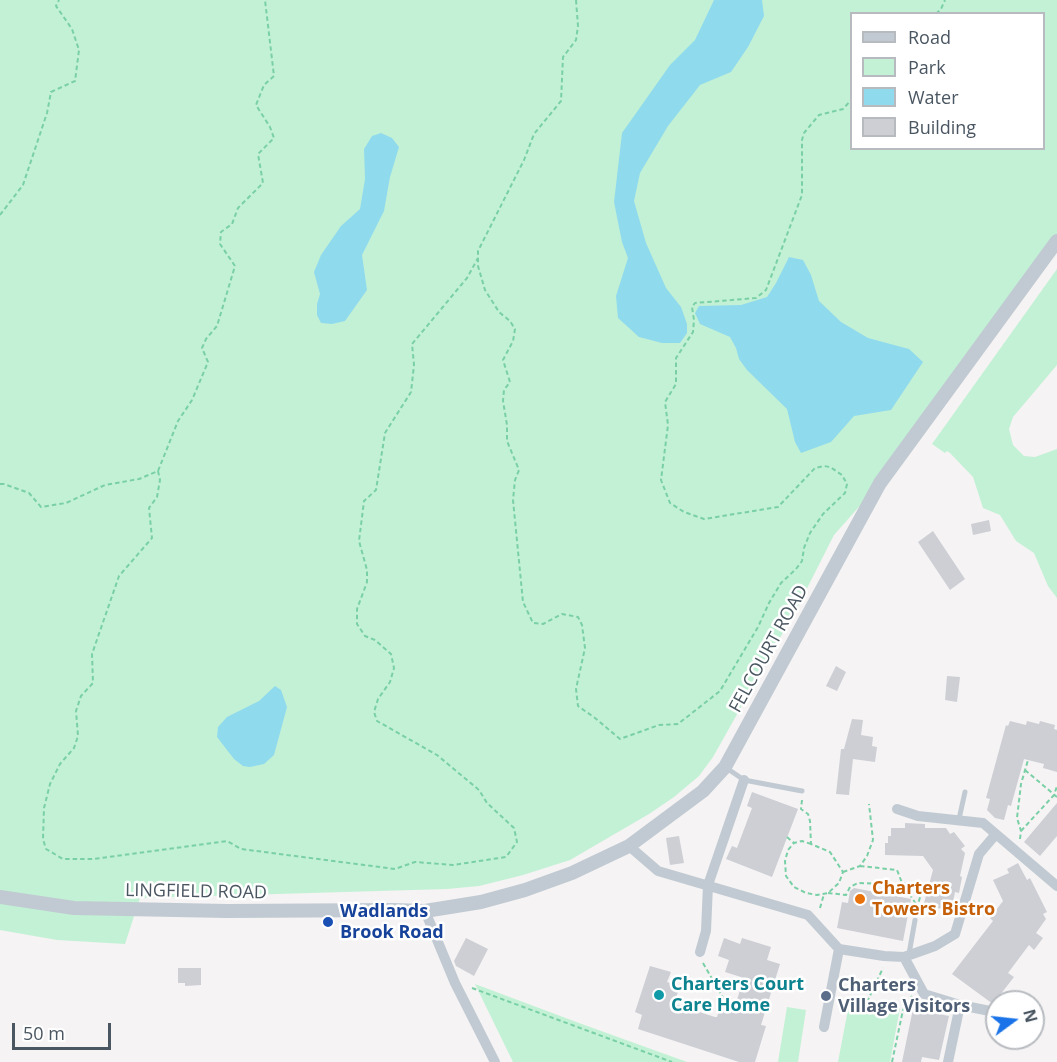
<!DOCTYPE html>
<html>
<head>
<meta charset="utf-8">
<style>
	body { margin:0 }
	#map { position:relative; width:1057px; height:1062px; overflow:hidden; background:#f5f3f3; font-family:"Open Sans",sans-serif }
	canvas { display:block }
	.legend { position:absolute; left:850px; top:12px; width:195px; height:138px; box-sizing:border-box; background:#fff; border:2px solid #b7bbc0; margin:0; padding:8px 10px; list-style:none; font-size:18px; color:#4a5661 }
	.legend li { display:flex; align-items:center; gap:12px; height:30px }
	.legend b { width:30px; border:2px solid #b7bbc0 }
	.north { position:absolute; left:985px; top:990px; width:60px; height:60px; box-sizing:border-box; background:#fff; border:2px solid #b7bbc0; border-radius:50%; rotate:75deg; font-size:16px; font-weight:700; line-height:24px; text-align:center; color:#4a5661 }
	.north::after { content:''; display:block; margin:auto; width:21px; height:27px; background:#1a73e8; clip-path:polygon(50% 0,100% 100%,50% 72%,0 100%) }
	.scale { position:absolute; left:12px; top:1023px; width:99px; height:27px; box-sizing:border-box; border:3px solid #4a5661; border-top:0; padding-left:8px; font-size:18px; line-height:21px; white-space:nowrap; color:#4a5661; -webkit-text-stroke:4px #fff; paint-order:stroke }
</style>
</head>
<body>
<div id="map">
<canvas width="1057" height="1062"></canvas>
<ul class="legend">
<li><b style="height:8px;background:#c1cad2"></b>Road</li>
<li><b style="height:16px;background:#c3f1d5"></b>Park</li>
<li><b style="height:16px;background:#90daee"></b>Water</li>
<li><b style="height:16px;background:#cdcfd5"></b>Building</li>
</ul>
<div class="north">N</div>
<div class="scale">50 m</div>
</div>
<script>
const context = document.querySelector('canvas').getContext('2d');
context.lineJoin = 'round';
function fillPath(path, color) {
  context.fillStyle = color;
  context.fill(path, 'evenodd');
}
function toPath(rows) {
  const path = new Path2D();
  for (const r of rows) {
    path.moveTo(r[0], r[1]);
    for (let i = 2; i < r.length; i += 2) path.lineTo(r[i], r[i + 1]);
  }
  return path;
}
function trace(path, color, width, dash) {
  context.strokeStyle = color;
  context.lineWidth = width;
  context.lineCap = dash ? 'butt' : 'round';
  context.setLineDash(dash || []);
  context.stroke(path);
}
function drawText(font, color, halo, rows, align = 'center') {
  context.font = font + ' "Open Sans",sans-serif';
  context.lineWidth = 5;
  context.setLineDash([]);
  context.textBaseline = 'middle';
  context.strokeStyle = halo;
  context.fillStyle = color;
  for (const [text, x, y, turn = 0] of rows) {
    context.save();
    context.translate(x, y);
    context.rotate((+turn || 0) * Math.PI / 180);
    context.textAlign = isNaN(turn) ? turn : align;
    if (halo) context.strokeText(text, 0, 0);
    context.fillText(text, 0, 0);
    context.restore();
  }
}
fillPath(toPath([
	[0,0,1057,0,1057,241,880,483,834,535,799,604,713,757,699,776,674,797,649,814,570,860,523,875,479,886,447,889,140,898,125,944,57,940,0,930],
	[852,14,1044,14,1044,148,852,148],
	[1057,269,1057,365,1013,417,1009,429,1013,445,1024,456,1035,457,1057,449,1057,598,1048,586,1034,553,1016,541,1000,515,983,508,973,477,950,453,947,451,945,453,932,444],
	[475,984,579,1023,687,1062,513,1062],
	[850,999,900,1008,890,1062,838,1062],
	[787,1007,806,1010,798,1062,778,1062]
]), '#c3f1d5');
fillPath(toPath([
	[714,0,762,0,764,16,748,47,731,72,700,85,668,126,640,173,634,201,646,243,666,288,681,307,687,324,687,333,680,343,662,343,639,337,618,318,616,296,628,258,622,242,614,202,622,133,670,65,695,40],
	[381,133,392,138,399,147,390,177,384,211,362,255,367,290,345,321,332,324,321,323,317,315,317,304,320,294,314,272,321,255,341,226,360,209,365,179,364,149,372,136],
	[789,257,803,260,811,275,819,301,841,322,868,338,909,349,923,362,891,410,854,416,831,442,801,453,795,442,787,409,747,370,739,359,736,348,730,337,700,324,695,313,699,306,741,305,767,297,776,283],
	[275,686,281,690,287,707,274,755,264,764,250,767,243,766,234,759,217,737,218,727,227,717,259,701]
]), '#90daee');
fillPath(toPath([
	[989,520,991,531,973,535,971,524],
	[933,531,965,579,950,590,918,542],
	[836,666,846,672,837,691,826,686],
	[947,676,960,677,957,702,945,700],
	[852,719,863,720,861,735,873,737,872,746,877,747,875,762,853,759,849,795,836,794,841,749,844,749],
	[1010,721,1026,725,1027,721,1039,724,1040,721,1055,725,1054,729,1057,730,1057,772,1043,768,1044,764,1024,759,1011,806,1008,805,1004,820,995,818,987,810,990,799,986,798,1006,725,1008,726],
	[752,792,798,809,772,877,726,859,732,846,737,848,752,808,747,806],
	[1057,803,1057,836,1040,856,1024,842],
	[905,823,925,824,925,828,946,828,950,834,954,832,965,846,961,849,965,853,960,876,962,877,959,893,955,892,952,907,944,905,943,909,937,908,937,910,923,907,933,870,923,856,885,855,885,843,888,843,888,836,891,836,891,828,905,828],
	[679,836,684,863,670,865,666,838],
	[1018,863,1027,880,1030,878,1047,912,1043,914,1046,919,1036,933,1043,938,1034,950,1029,945,1008,973,1014,977,993,1004,952,974,993,921,990,918,1003,901,993,880,1009,873,1007,869],
	[854,888,911,899,903,941,837,928,842,902,848,903,850,891],
	[466,938,488,949,474,976,456,966,454,961],
	[724,938,740,944,742,938,771,947,767,960,780,964,761,1025,766,1026,755,1062,739,1062,638,1029,642,1015,635,1012,650,966,671,972,667,982,680,986,674,1004,715,1017,717,1017,720,1008,733,1012,744,978,725,972,729,960,718,956],
	[178,968,201,968,201,985,185,986,185,983,178,983],
	[913,1009,949,1016,939,1060,922,1057,921,1062,902,1062]
]), '#cdcfd5');
trace(toPath([
	[576,0,578,26,576,40,563,57,561,101,534,134,524,160,478,251,478,266,485,290,499,312,510,321,515,329,513,341,503,360,510,382,504,390,503,401,507,425,507,441,519,470,515,480,513,500,523,602,533,623,543,624,562,614,578,617,582,625,585,648,576,689,578,706,595,718,620,739,659,725,678,724,720,691,758,627,769,603,781,583,796,569,802,561,804,548,810,533,823,514,845,493,847,484,842,475,830,467,824,466,815,468,778,507,704,519,684,512,670,503,661,480,668,425,665,402,676,384,676,358,693,332,694,320,692,307,695,303,756,298,766,290,802,195,802,140,804,133,819,115,843,109,852,99],
	[936,14,941,9,945,0],
	[0,215,23,185,47,113,51,92,75,81,79,50,72,29,56,6,59,0],
	[158,471,160,480,157,497,149,508,152,538,119,576,92,654,93,683,81,696,76,711,78,736,74,748,60,764,50,784,44,808,43,839,46,849,63,859,94,859,227,841,241,849,395,869,415,862,453,865,506,857,517,842,514,828,487,803,479,790,437,755,377,721,374,712,378,699,390,682,394,668,391,654,375,640,365,636,357,624,357,609,367,582,367,570,359,541,364,501,376,490,385,433,411,392,414,365,412,344,467,278,478,258],
	[0,484,4,484,29,493,41,507,66,503,105,485,139,479,158,471,178,421,192,400,208,362,202,348,206,339,217,326,235,266,220,244,221,232,232,224,238,208,263,183,258,154,274,138,270,127,256,105,264,85,274,76,265,0],
	[1025,770,1057,797],
	[802,800,801,809,808,814,810,821,811,844,830,852,843,872,839,883,828,893,817,895,806,893,794,887,786,876,785,861,788,850,794,843,802,841,811,844],
	[1021,831,1054,795,1057,786],
	[787,837,794,843],
	[1020,839,1021,831,1017,818,1021,784,1028,760],
	[860,866,897,870,902,883,923,888,917,907],
	[843,872,860,866,867,856,873,840,869,804],
	[828,893,846,895,850,887,858,883,890,884,901,887,910,895,916,904,916,911],
	[820,908,824,894],
	[703,963,726,1003,726,1010],
	[472,988,672,1062],
	[867,1002,883,968],
	[892,1062,903,1010,912,996]
]), '#7ad0a6', 2, [4.5, 3]);
trace(toPath([
	[725,767,744,780,802,791],
	[959,819,965,792],
	[909,954,915,920]
]), '#c1cad2', 5);
trace(toPath([
	[897,809,918,816,983,823,1057,886],
	[629,846,658,871,808,915,839,949,884,956,904,957,935,946,955,934,979,854,996,834],
	[425,911,455,983,495,1062],
	[700,952,706,931,708,885,744,780],
	[904,957,924,994,960,1005,990,1011],
	[824,1027,839,949],
	[948,1062,960,1005]
]), '#c1cad2', 10);
trace(toPath([
	[0,897,74,908,227,911,392,910,425,911,481,902,525,890,572,873,629,846,703,791,725,767,880,483,1057,241]
]), '#c1cad2', 14);
for (const [x, y, r, color] of [
	[860,899,6,"#e8710a"],
	[328,922,6,"#1a4fb4"],
	[659,995,6,"#0f9aa8"],
	[826,996,6,"#5c6f8a"]
]) {
  const dot = new Path2D();
  dot.arc(x, y, r, 0, 2 * Math.PI);
  context.fillStyle = color;
  context.fill(dot);
  trace(dot, '#fff', 2);
}
drawText('18px', '#4a5661', '#fff', [
	["FELCOURT ROAD",769,649,-61],
	["LINGFIELD ROAD",196,892,1]
]);
drawText('bold 18px', '#c56008', '#fff', [
	["Charters",872,889],
	["Towers Bistro",872,910]
], 'left');
drawText('bold 18px', '#164399', '#fff', [
	["Wadlands",340,912],
	["Brook Road",340,933]
], 'left');
drawText('bold 18px', '#0d838f', '#fff', [
	["Charters Court",671,985],
	["Care Home",671,1006]
], 'left');
drawText('bold 18px', '#4e5e75', '#fff', [
	["Charters",838,986],
	["Village Visitors",838,1007]
], 'left');
</script>
</body>
</html>
